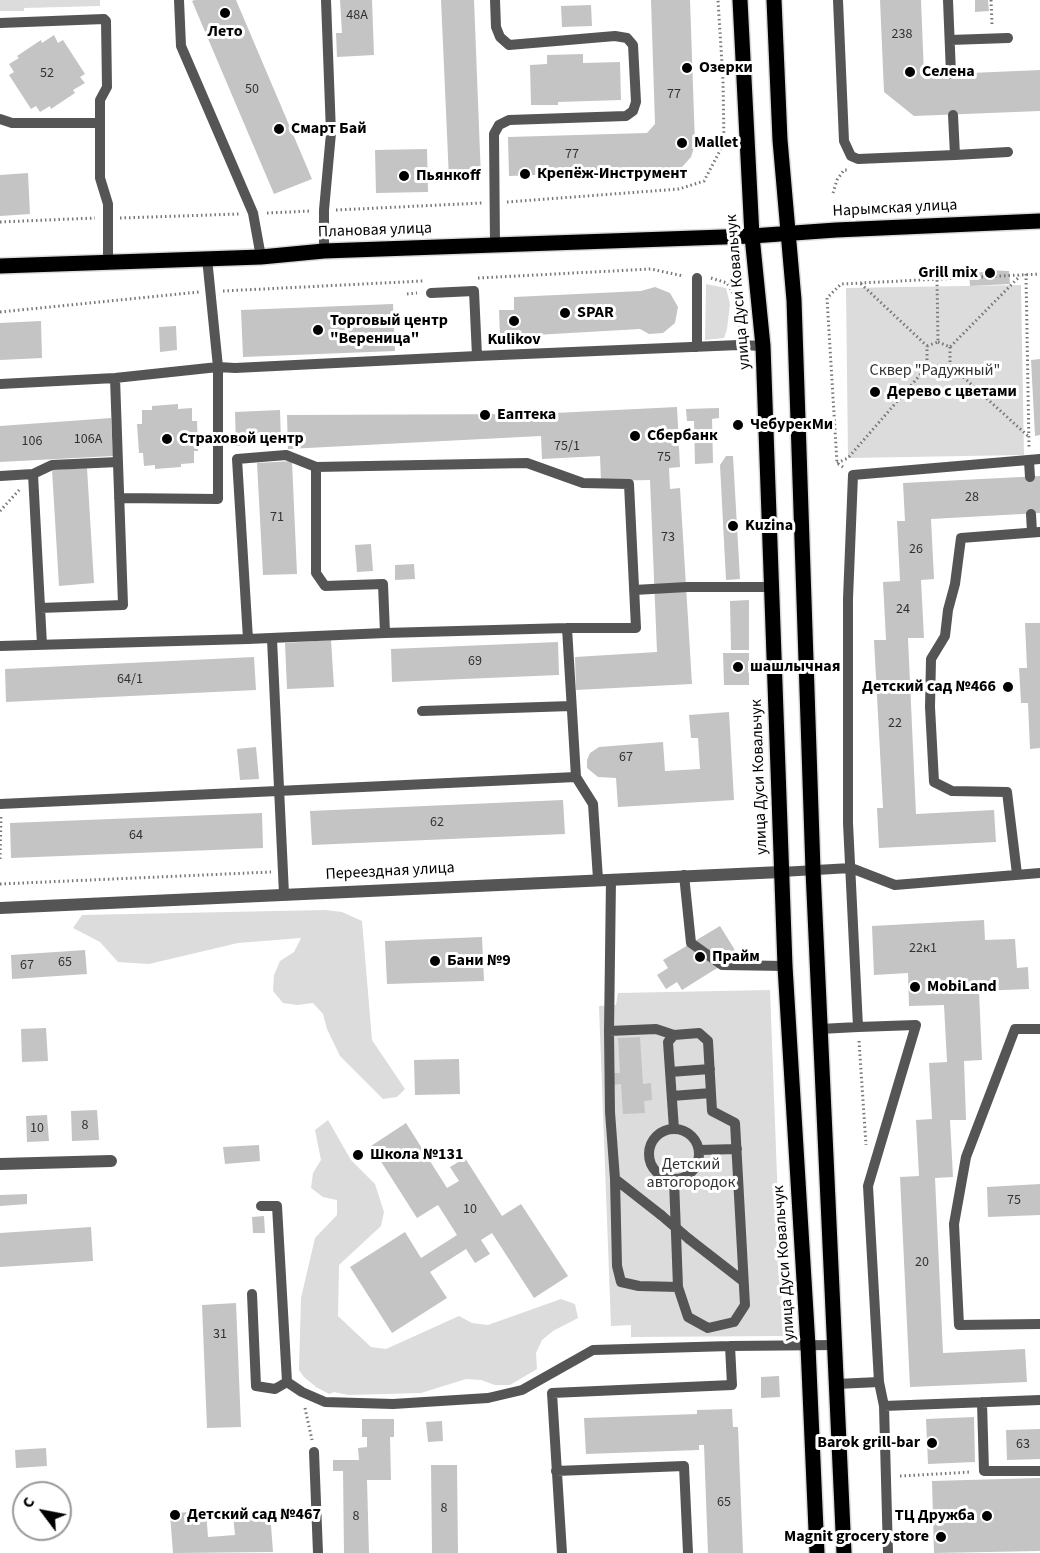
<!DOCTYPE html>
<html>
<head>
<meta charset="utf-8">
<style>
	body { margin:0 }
	#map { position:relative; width:1040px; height:1553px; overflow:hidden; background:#fff; font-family:"Source Sans 3",sans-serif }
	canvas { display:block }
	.north { position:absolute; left:12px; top:1481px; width:60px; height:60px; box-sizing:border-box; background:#fff; border:2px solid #999; border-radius:50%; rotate:302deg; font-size:16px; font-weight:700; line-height:24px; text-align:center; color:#000 }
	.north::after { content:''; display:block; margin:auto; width:21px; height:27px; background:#000; clip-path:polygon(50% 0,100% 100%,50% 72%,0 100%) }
</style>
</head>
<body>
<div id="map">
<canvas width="1040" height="1553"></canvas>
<div class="north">С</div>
</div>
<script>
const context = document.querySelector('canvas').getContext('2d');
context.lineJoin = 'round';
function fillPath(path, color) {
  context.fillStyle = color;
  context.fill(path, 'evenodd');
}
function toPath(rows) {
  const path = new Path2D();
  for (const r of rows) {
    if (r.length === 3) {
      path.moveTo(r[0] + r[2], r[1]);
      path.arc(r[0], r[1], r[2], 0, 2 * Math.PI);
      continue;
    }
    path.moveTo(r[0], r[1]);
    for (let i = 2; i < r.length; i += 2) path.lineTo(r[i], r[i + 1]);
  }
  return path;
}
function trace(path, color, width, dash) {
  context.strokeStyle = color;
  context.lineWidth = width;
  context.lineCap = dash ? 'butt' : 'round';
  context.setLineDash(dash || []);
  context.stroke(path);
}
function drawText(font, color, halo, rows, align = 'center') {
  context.font = font + ' "Source Sans 3",sans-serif';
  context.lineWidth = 6;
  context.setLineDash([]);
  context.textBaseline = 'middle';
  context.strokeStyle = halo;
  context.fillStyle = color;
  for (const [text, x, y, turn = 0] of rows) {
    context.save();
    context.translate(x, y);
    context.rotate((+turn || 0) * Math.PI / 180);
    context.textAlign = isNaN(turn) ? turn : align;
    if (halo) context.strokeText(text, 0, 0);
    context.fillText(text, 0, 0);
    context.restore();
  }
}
fillPath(toPath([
	[0,0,100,0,100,6,24,8,24,11,0,11],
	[706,284,726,288,730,304,727,329,724,338,705,340],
	[1021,285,1024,455,848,458,846,288],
	[325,910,342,912,362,921,372,1040,405,1089,397,1097,383,1099,340,1056,327,1029,323,1014,313,1003,297,1005,283,1003,273,991,274,975,280,961,294,952,301,938,238,943,149,964,118,962,100,942,73,928,82,915],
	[770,990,783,1336,631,1337,631,1325,611,1326,599,1006,616,1005,618,993],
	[328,1120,351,1160,375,1184,384,1212,381,1226,339,1265,338,1316,371,1347,386,1349,459,1316,472,1323,488,1325,561,1299,575,1304,578,1318,553,1331,542,1340,536,1353,537,1369,510,1385,495,1385,481,1380,466,1379,421,1393,348,1395,334,1392,329,1394,316,1387,304,1377,299,1370,301,1298,315,1238,337,1215,337,1200,323,1197,311,1188,313,1173,321,1160,315,1130]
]), '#dcdcdc');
fillPath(toPath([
	[195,0,236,0,312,179,274,194,192,1],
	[340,0,372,0,374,55,337,57,336,33,342,33],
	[441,0,474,0,481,178,449,179],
	[651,0,690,0,695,144,691,157,682,167,670,170,509,176,508,137,647,133,655,124],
	[880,0,921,0,924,75,1040,70,1040,111,914,116,884,92],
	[975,0,988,0,989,11,975,12],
	[591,5,592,26,562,27,561,6],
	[54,35,58,43,63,40,85,74,80,77,85,83,73,90,75,93,51,109,50,106,40,112,36,106,31,109,9,75,14,72,9,64,19,58,17,56,41,40,42,43],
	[583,54,583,63,620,62,621,100,558,102,558,105,531,105,530,65,547,64,547,55],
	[427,149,428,192,376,193,375,150],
	[28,173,30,214,0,216,0,175],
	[987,270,1009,271,1010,284,970,286,969,273,985,272],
	[655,287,670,293,678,307,675,323,663,333,649,334,640,329,500,337,499,310,514,310,514,297,641,291],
	[393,304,395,351,243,357,241,310],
	[41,321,42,358,0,360,0,323],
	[176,326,177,350,160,352,159,327],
	[1040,359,1040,435,1035,436,1031,360],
	[178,404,178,409,192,408,192,421,197,421,198,451,194,451,194,463,181,464,181,467,155,469,155,465,144,466,143,453,139,453,137,424,142,424,142,410,152,410,152,406],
	[677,407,680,467,669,468,670,489,680,488,692,684,576,690,575,657,657,652,650,480,601,481,600,456,542,459,541,436,288,449,287,415,534,414],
	[719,408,719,418,712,419,713,463,695,464,694,421,687,421,686,409],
	[280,410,281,444,236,446,235,412],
	[111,418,113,456,0,462,0,426],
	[726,456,733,456,740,579,726,580,720,465],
	[292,461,297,574,263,575,257,463],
	[87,468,94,583,59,586,52,470],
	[1040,476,1040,513,931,519,934,579,921,580,924,638,908,638,916,814,994,810,996,842,879,848,877,808,883,808,874,640,886,640,883,582,900,581,897,521,905,521,903,483],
	[371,544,373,571,357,572,355,545],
	[414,564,415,579,395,580,395,565],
	[749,600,749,650,731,650,730,601],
	[1025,623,1040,623,1040,748,1030,749,1028,703,1021,703,1019,668,1027,668],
	[331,640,334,687,287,689,285,643],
	[558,642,559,675,392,682,391,649],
	[723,653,749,653,749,685,724,685],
	[254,657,256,690,6,702,5,669],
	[729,712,734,800,618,807,616,778,598,777,587,768,587,760,590,753,599,747,663,742,665,771,700,769,698,738,691,738,689,715],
	[256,747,259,779,240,780,237,749],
	[563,800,565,834,312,845,310,811],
	[262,813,263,848,11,858,10,823],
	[984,920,985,940,1015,939,1017,968,1028,967,1029,989,979,991,982,1060,964,1061,966,1120,950,1120,953,1177,935,1178,943,1353,1025,1349,1027,1382,910,1387,900,1177,919,1176,916,1120,932,1119,929,1063,947,1062,944,1005,909,1006,908,973,874,975,872,926],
	[720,926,738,955,682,990,677,982,666,989,657,975,668,968,663,960],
	[482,937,484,981,387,984,385,941],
	[85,950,87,974,12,979,11,955],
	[46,1028,48,1061,22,1062,21,1029],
	[640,1037,643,1084,651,1083,652,1100,644,1101,645,1113,623,1114,621,1084,613,1085,612,1073,620,1073,618,1038],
	[459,1059,460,1094,415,1095,414,1060],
	[97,1110,99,1140,72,1141,71,1111],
	[47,1115,49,1141,27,1142,26,1116],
	[406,1123,447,1188,459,1181,450,1167,465,1158,502,1216,521,1204,568,1276,534,1298,492,1233,481,1240,490,1254,475,1263,466,1249,430,1272,447,1298,392,1333,350,1267,405,1232,421,1258,457,1235,438,1205,417,1218,371,1146],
	[259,1145,260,1161,225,1164,223,1147],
	[1040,1184,1040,1215,988,1217,987,1187],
	[27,1194,27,1204,0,1206,0,1195],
	[264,1216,265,1233,253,1233,252,1217],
	[91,1227,93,1261,0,1267,0,1233],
	[236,1303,241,1427,207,1428,202,1305],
	[779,1376,780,1397,761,1398,761,1377],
	[732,1409,733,1427,738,1427,743,1553,708,1553,704,1445,699,1445,699,1450,586,1454,584,1418,697,1414,697,1410],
	[974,1417,975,1462,928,1464,926,1419],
	[362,1419,394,1419,394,1437,390,1437,391,1480,367,1480,369,1553,344,1553,343,1471,333,1471,333,1460,359,1460,358,1448,367,1447,367,1437,362,1437],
	[442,1421,443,1441,428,1442,426,1422],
	[1040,1429,1040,1459,1007,1460,1006,1430],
	[46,1448,47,1466,16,1468,15,1450],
	[431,1465,457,1465,458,1553,432,1553],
	[1040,1478,1040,1551,934,1553,932,1481],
	[206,1510,208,1537,235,1535,233,1515,270,1512,273,1552,173,1553,170,1514]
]), '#c4c4c4');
const primary = toPath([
	[740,0,752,236,763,346,785,966,808,1346,817,1553],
	[774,0,780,140,794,300,813,870,844,1553],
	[0,266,261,257,324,251,752,236,836,230,1040,221]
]);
trace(primary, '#dbdbdb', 18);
trace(toPath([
	[991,0,992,25],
	[833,193,837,180,844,170,847,170],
	[507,202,679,189,704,181,724,143,723,80,718,0],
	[336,210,482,203],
	[267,213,311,211],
	[120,218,239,214],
	[0,222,95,218],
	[1026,274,1029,447],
	[478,278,651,269,683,276],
	[711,278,727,283,739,303,740,331],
	[223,291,423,281],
	[407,294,417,293],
	[0,312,199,292],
	[938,342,950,347,1020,276],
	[927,346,938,342,937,279],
	[950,347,950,365,1028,436],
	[928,367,950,365],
	[837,463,848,458,927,367,927,346,859,282],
	[843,467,837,463,827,298,841,284,1040,274],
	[0,511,21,488],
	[0,859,1,816],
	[0,884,271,872],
	[859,1041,866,1145],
	[305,1408,312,1440],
	[900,1476,971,1472]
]), '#777', 3, [1.5, 3]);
trace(toPath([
	[179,0,181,46,253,213,261,257],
	[838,0,844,141,851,156,858,159,955,155,953,115],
	[948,0,951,74],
	[0,23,104,19,106,21,107,87,100,100,100,178,108,204,108,262],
	[950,40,1008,38],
	[0,119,12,123,100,123],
	[955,155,1008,152],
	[495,245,494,134,499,125,509,120,626,116,633,111,636,102,633,45,627,38,615,36,509,45,500,37,496,27,495,0],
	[324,251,324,210,331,133,326,0],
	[697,278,697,347],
	[431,293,474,291,477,356],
	[0,384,115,378,218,367,235,368,477,356,739,345,763,346],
	[1029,461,1030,477],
	[316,467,316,573,325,586,383,584,385,633],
	[33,474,52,465,118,462],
	[0,476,33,474,42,645],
	[119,498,218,499,218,367,207,258],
	[1031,514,1032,532],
	[634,590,687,587,771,587],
	[40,608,123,605,115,378],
	[567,628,576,777,593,804,598,879],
	[272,639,284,894],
	[0,646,248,639,385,633,567,628,636,628,629,484,583,483,527,463,316,467,286,455,237,459,248,639],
	[422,711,571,706],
	[0,804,576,777],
	[781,872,851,868,895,885,1040,873],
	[1017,874,1007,792,952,791,934,782,930,707,931,659,945,636,948,610,955,584,961,538,1040,532],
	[684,875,691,943,722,965,785,966],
	[611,879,609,1031,610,1112,615,1179,661,1215],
	[820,1029,858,1027],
	[1040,1029,1015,1029,966,1157,954,1224,959,1325,1040,1324],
	[609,1031,656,1029,674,1035],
	[670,1072,710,1069],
	[672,1096,711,1093],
	[674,1154,25],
	[699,1150,737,1149],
	[615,1179,617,1266,621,1282,639,1286,678,1287,688,1317,708,1328,734,1322,745,1305,735,1123,712,1111,708,1041,699,1033,674,1035,668,1042,674,1129],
	[674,1180,678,1287],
	[261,1206,277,1206,287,1382,302,1392,325,1402,393,1404,488,1398,522,1390,593,1350,730,1346],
	[689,1239,743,1281],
	[252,1294,256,1386,275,1389,287,1382],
	[836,1384,879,1382],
	[982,1402,984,1471,1040,1471],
	[884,1406,1040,1400],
	[314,1452,318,1553],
	[556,1471,684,1466,688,1553],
	[562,1553,552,1393,732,1385,730,1346,835,1345],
	[888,1553,884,1406,879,1382,868,1186,916,1025,858,1027,848,823,848,599,853,475,1040,459]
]), '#555', 10);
trace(toPath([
	[0,908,781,872],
	[0,1164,111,1161]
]), '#555', 12);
trace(primary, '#000', 15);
trace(toPath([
	[661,1215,689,1239]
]), '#555', 10);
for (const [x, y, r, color] of [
	[225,13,6,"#000"],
	[687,68,6,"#000"],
	[910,72,6,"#000"],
	[279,129,6,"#000"],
	[682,143,6,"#000"],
	[525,174,6,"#000"],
	[404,176,6,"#000"],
	[990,273,6,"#000"],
	[565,313,6,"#000"],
	[514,321,6,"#000"],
	[318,330,6,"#000"],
	[875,392,6,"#000"],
	[485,415,6,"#000"],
	[738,425,6,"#000"],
	[635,436,6,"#000"],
	[167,439,6,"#000"],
	[733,526,6,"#000"],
	[738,667,6,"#000"],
	[1008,687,6,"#000"],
	[700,957,6,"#000"],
	[435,961,6,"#000"],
	[915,987,6,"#000"],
	[358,1155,6,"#000"],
	[932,1443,6,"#000"],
	[175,1515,6,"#000"],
	[987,1516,6,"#000"],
	[941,1537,6,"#000"]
]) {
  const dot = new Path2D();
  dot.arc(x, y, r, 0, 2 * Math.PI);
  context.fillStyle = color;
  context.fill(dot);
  trace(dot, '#fff', 2);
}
drawText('14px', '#313131', null, [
	["48А",357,16],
	["238",902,35],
	["52",47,74],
	["50",252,90],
	["77",674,95],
	["77",572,155],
	["106А",88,440],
	["106",32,442],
	["75/1",567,447],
	["75",664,458],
	["28",972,498],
	["71",277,518],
	["73",668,538],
	["26",916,550],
	["24",903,610],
	["69",475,662],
	["64/1",130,680],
	["22",895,724],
	["67",626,758],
	["62",437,823],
	["64",136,836],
	["22к1",923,949],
	["65",65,963],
	["67",27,966],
	["8",85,1126],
	["10",37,1129],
	["75",1014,1201],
	["10",470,1210],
	["20",922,1263],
	["31",220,1335],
	["63",1023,1445],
	["65",724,1503],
	["8",444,1509],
	["8",356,1517]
]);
drawText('bold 16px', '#000', '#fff', [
	["Лето",225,32,"center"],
	["Озерки",699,68],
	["Селена",922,72],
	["Смарт Бай",291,129],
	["Mallet",694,143],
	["Крепёж-Инструмент",537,174],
	["Пьянкоff",416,176],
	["Grill mix",978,273,"right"],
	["SPAR",577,313],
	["Торговый центр",330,321],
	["\"Вереница\"",330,339],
	["Kulikov",514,340,"center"],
	["Дерево с цветами",887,392],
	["Еаптека",497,415],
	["ЧебурекМи",750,425],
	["Сбербанк",647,436],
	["Страховой центр",179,439],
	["Kuzina",745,526],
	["шашлычная",750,667],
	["Детский сад №466",996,687,"right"],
	["Прайм",712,957],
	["Бани №9",447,961],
	["MobiLand",927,987],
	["Школа №131",370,1155],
	["Barok grill-bar",920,1443,"right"],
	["Детский сад №467",187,1515],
	["ТЦ Дружба",975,1516,"right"],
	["Magnit grocery store",929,1537,"right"]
], 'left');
drawText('16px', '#000', '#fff', [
	["Нарымская улица",895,209,-3],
	["Плановая улица",375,231,-2],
	["улица Дуси Ковальчук",739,292,-95],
	["улица Дуси Ковальчук",760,777,-92],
	["Переездная улица",390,872,-3],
	["улица Дуси Ковальчук",785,1263,-94]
]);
drawText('16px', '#333', '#fff', [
	["Сквер \"Радужный\"",935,371],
	["Детский",691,1165],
	["автогородок",691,1183]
]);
</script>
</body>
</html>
